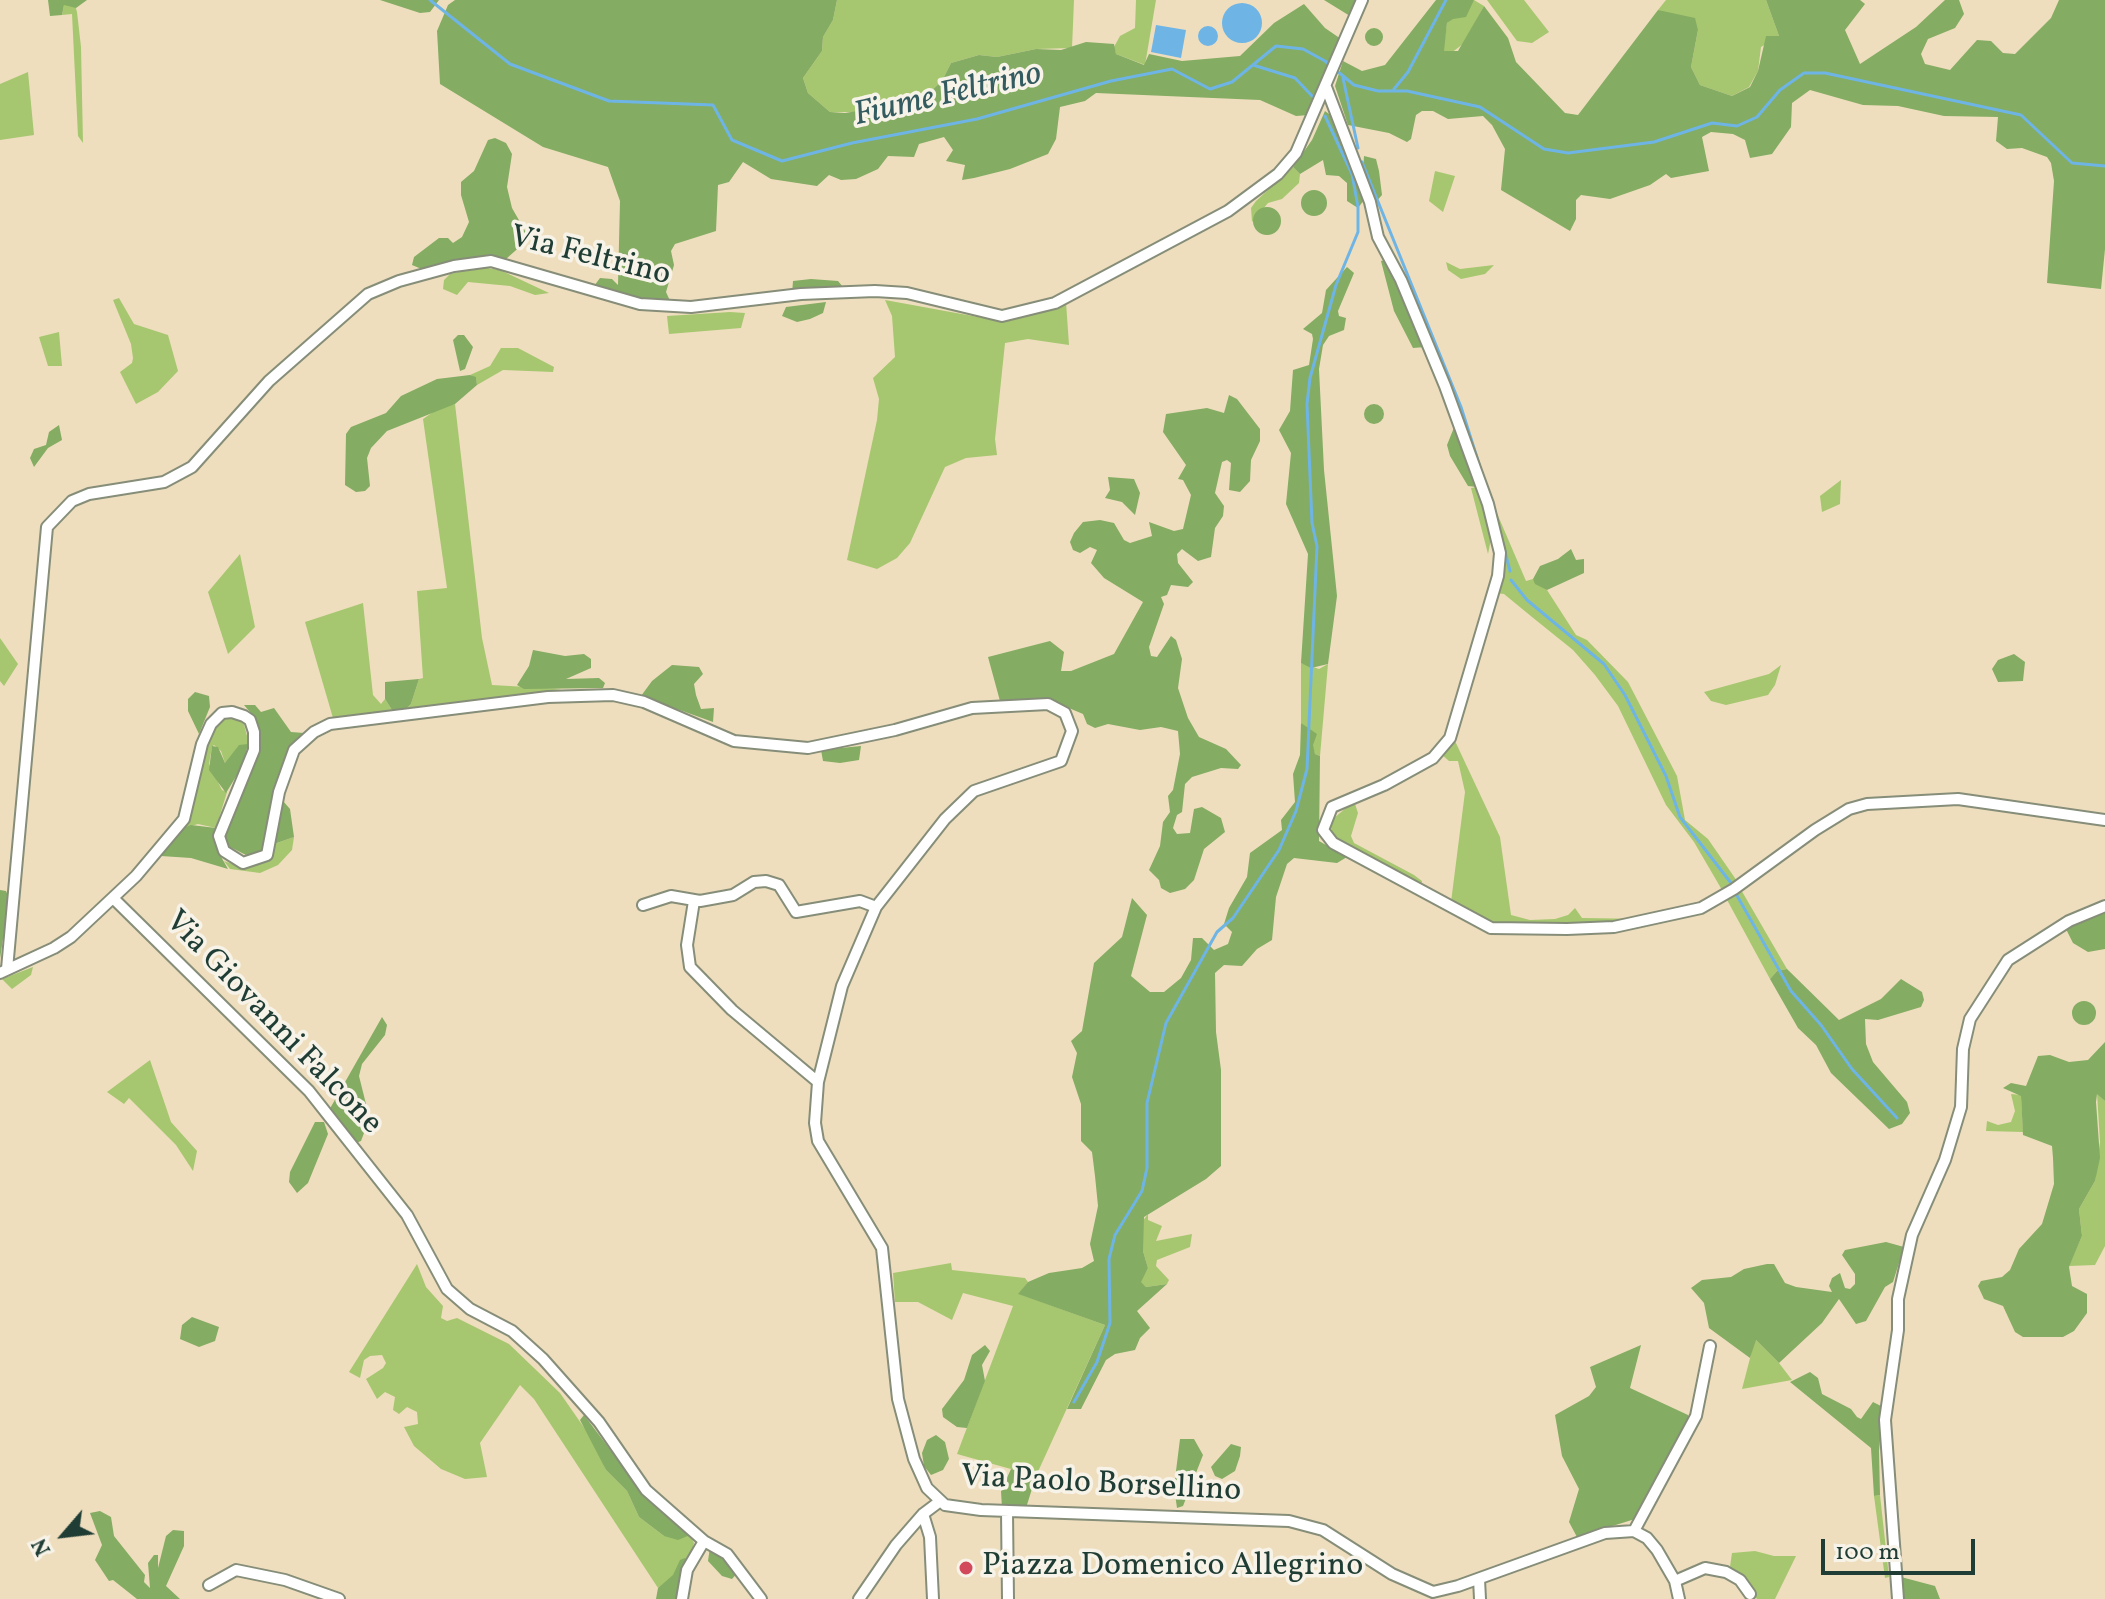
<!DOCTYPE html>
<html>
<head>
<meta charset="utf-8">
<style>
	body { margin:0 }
	#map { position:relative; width:2105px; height:1599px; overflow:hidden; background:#eedebe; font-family:Vollkorn,serif }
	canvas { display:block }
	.north { position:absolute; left:24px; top:1495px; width:80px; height:80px; -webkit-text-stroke:6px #f7f3e8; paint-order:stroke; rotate:242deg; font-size:22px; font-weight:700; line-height:32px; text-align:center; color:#1f3d34 }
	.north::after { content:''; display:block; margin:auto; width:28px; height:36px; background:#1f3d34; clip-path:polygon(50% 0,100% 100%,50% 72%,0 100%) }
	.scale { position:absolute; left:1821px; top:1539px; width:154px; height:36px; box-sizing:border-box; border:4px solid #1f3d34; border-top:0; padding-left:10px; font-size:24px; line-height:28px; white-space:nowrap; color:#1f3d34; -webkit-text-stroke:6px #f7f3e8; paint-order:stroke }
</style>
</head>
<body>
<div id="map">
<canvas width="2105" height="1599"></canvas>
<div class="north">N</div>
<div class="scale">100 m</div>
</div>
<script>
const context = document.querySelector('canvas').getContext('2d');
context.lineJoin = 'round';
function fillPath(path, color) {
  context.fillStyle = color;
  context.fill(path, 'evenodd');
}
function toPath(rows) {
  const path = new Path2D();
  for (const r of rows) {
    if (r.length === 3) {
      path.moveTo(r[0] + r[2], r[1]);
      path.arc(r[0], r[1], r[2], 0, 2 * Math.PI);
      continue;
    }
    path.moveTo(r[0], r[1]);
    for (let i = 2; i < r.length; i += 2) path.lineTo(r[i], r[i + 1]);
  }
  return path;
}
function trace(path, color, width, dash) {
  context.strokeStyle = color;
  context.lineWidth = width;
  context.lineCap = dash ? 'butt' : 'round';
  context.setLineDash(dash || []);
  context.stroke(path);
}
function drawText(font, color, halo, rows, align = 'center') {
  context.font = font + ' Vollkorn,serif';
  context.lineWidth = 7;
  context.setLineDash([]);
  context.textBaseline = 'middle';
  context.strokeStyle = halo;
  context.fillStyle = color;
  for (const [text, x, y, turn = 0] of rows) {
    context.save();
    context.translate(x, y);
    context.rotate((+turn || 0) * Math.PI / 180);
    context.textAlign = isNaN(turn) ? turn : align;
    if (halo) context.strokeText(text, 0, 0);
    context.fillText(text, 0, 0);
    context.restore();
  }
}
fillPath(toPath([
	[837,0,1074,0,1072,48,1036,49,997,57,979,55,951,63,942,81,931,91,908,103,863,112,830,112,808,93,803,78,822,51,823,37,833,20],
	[1136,0,1156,0,1145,65,1116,54,1114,47,1120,36,1135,28],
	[1474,0,1484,6,1463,44,1451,53,1443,51,1447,23],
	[1487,0,1524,0,1549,32,1532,43,1517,41],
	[1666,0,1766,0,1779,36,1761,47,1758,71,1749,87,1732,96,1700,85,1691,67,1698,30,1658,10],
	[70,3,75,5,77,12,81,47,83,143,78,136,72,14,62,15,64,5],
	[28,72,34,135,0,140,0,84],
	[1293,167,1300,174,1299,183,1282,199,1268,203,1252,222,1251,208,1256,201],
	[1435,171,1455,176,1443,212,1429,201],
	[1446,262,1460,269,1494,265,1485,274,1461,279,1448,270],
	[481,267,500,270,549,293,535,295,510,286,468,282,457,295,443,289,444,280,450,274],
	[119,298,134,324,168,335,178,371,158,392,136,404,120,372,132,363,133,358,131,344,113,300],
	[885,300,989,319,1023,317,1066,302,1069,345,1028,339,1005,343,995,439,997,455,966,458,945,467,910,543,897,558,877,569,847,560,877,420,879,399,873,378,895,357,892,316],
	[730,312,745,313,741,328,669,334,667,316],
	[59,332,62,366,48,366,39,337],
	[501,348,518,348,554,367,553,372,503,370,477,385,476,378,470,375,490,366],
	[455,404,482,638,492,685,562,689,406,709,411,704,419,679,423,678,417,591,447,588,423,419,439,408],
	[1841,480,1840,504,1822,512,1820,496],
	[1477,487,1491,539,1488,554,1471,488],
	[1493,504,1526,581,1533,579,1547,590,1576,635,1587,640,1628,682,1677,776,1685,820,1708,839,1737,881,1722,890,1694,842,1666,805,1618,706,1595,675,1573,650,1532,617,1504,594,1495,593,1500,576],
	[240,554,255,627,228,654,208,592],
	[363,603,373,695,381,704,385,699,392,710,333,718,305,622],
	[0,638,18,664,4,686,0,681],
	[1301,663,1319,669,1328,664,1320,756,1315,754,1307,729,1301,723],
	[1781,665,1775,685,1768,695,1726,705,1711,701,1704,692,1769,674],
	[230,717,243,721,250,747,225,763,221,751,214,745,212,747,209,764,222,790,227,792,216,828,198,824,180,829,211,732,217,723],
	[1455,741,1500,837,1511,915,1530,920,1555,919,1568,915,1575,908,1582,918,1649,919,1561,924,1491,923,1451,902,1465,792,1458,761,1449,761,1441,754],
	[1354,801,1358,813,1351,836,1354,843,1414,875,1422,881,1421,886,1345,845,1333,834,1330,825,1333,819],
	[294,837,292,850,278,865,260,873,230,869,224,861,241,867,253,866,263,862,274,844],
	[1740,888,1787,969,1777,971,1770,979,1726,898],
	[33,967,31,975,12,989,2,979],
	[150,1060,171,1122,197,1151,193,1171,176,1145,129,1098,124,1104,107,1092],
	[2097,1093,2105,1101,2105,1246,2095,1265,2069,1266,2082,1236,2079,1209,2095,1181,2100,1142],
	[2011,1094,2021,1095,2023,1132,1986,1131,1987,1121,1998,1125,2011,1122,2015,1111],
	[1148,1214,1148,1220,1162,1226,1156,1241,1192,1234,1190,1247,1157,1260,1156,1266,1169,1280,1167,1284,1146,1287,1140,1282,1148,1268,1143,1251,1142,1222],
	[951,1263,952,1270,1025,1278,1028,1282,1019,1294,1105,1325,1036,1476,957,1454,1013,1306,963,1293,952,1320,918,1302,895,1302,893,1273],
	[417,1264,426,1287,443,1306,441,1318,447,1321,457,1318,509,1344,560,1393,592,1439,606,1470,627,1491,639,1517,664,1536,690,1535,694,1543,689,1562,669,1580,658,1588,534,1399,520,1385,480,1443,487,1477,465,1479,441,1469,414,1446,404,1427,418,1424,417,1412,407,1407,399,1414,393,1410,395,1397,385,1392,377,1399,366,1379,383,1368,386,1363,382,1355,370,1356,364,1360,360,1378,349,1372],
	[1755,1339,1779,1363,1792,1380,1742,1389],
	[1880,1495,1889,1577,1885,1578,1874,1496],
	[1755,1551,1774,1556,1796,1556,1775,1599,1757,1599,1730,1567,1732,1553]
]), '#a6c76f');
fillPath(toPath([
	[48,0,87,0,76,8,64,5,62,15,50,16],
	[380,0,439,0,430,12,420,13],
	[455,0,837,0,833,20,823,37,822,51,803,78,808,93,830,112,845,113,908,103,931,91,942,81,951,63,979,55,997,57,1036,49,1061,50,1086,42,1114,44,1116,54,1144,65,1149,54,1182,61,1240,56,1274,23,1304,4,1325,28,1341,39,1309,115,1296,116,1260,100,1096,93,1085,101,1060,107,1056,139,1048,154,1010,169,974,178,962,180,965,165,946,161,953,150,944,137,919,144,914,157,888,156,878,169,856,179,841,180,829,175,817,186,771,179,743,162,729,182,718,185,716,231,675,244,671,251,674,265,666,292,671,303,640,303,591,290,600,278,612,279,618,285,620,201,608,167,543,147,440,84,437,31,448,5],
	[1324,0,1356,0,1350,16],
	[1436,0,1474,0,1466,17,1453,19,1447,23,1444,51,1458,51,1484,6,1508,38,1516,62,1565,113,1578,115,1658,10,1695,18,1698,30,1691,67,1700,85,1732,96,1750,87,1758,71,1766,36,1779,36,1766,0,1860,0,1865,4,1845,30,1860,64,1916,27,1945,0,1959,0,1964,14,1955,28,1928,39,1921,54,1925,64,1950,70,1977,40,1991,41,2003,53,2015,54,2051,18,2059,0,2105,0,2105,249,2101,289,2047,283,2054,181,2051,163,2047,157,2022,148,2007,149,1996,141,1998,117,1944,116,1898,106,1863,105,1810,90,1792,103,1791,127,1772,154,1750,158,1745,140,1733,134,1711,132,1702,137,1709,171,1671,178,1666,174,1650,185,1610,199,1581,195,1576,200,1576,219,1570,231,1501,190,1505,149,1492,125,1483,116,1448,119,1433,111,1422,111,1416,115,1411,139,1407,142,1389,133,1348,125,1335,86,1343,61,1362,71,1385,65],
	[1374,37,9],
	[1325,111,1333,117,1364,200,1358,208,1347,201,1347,183,1339,176,1326,175,1323,160,1300,174,1293,167,1312,140],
	[495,138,506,143,512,154,507,187,512,208,528,236,524,243,506,259,467,258,424,270,412,265,414,257,439,238,448,238,453,243,462,237,469,222,461,195,461,182,474,171,488,140],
	[1364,156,1376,159,1379,171,1382,195,1374,204,1363,170],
	[1314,203,13],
	[1267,221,14],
	[1385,260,1389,263,1425,347,1413,348,1394,311,1381,261],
	[1347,267,1354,273,1338,311,1339,316,1346,318,1344,330,1329,336,1323,345,1319,369,1324,470,1337,596,1328,664,1311,668,1301,663,1308,554,1286,504,1291,453,1279,430,1290,411,1293,370,1309,365,1313,339,1312,334,1303,329,1322,313,1326,290],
	[811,279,838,281,843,287,842,290,792,294,793,281],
	[826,302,823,313,810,319,797,322,782,316,786,307],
	[458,335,464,335,473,347,465,369,460,371,453,340],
	[470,375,476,377,477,385,455,404,387,431,371,448,367,458,370,486,365,491,356,492,345,485,346,434,351,427,386,413,401,396,437,379],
	[1229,395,1237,399,1260,429,1260,441,1251,460,1250,481,1240,492,1229,490,1231,463,1227,460,1222,462,1215,493,1224,506,1223,516,1215,528,1211,557,1198,561,1182,549,1177,554,1178,563,1193,582,1188,587,1171,585,1167,595,1161,597,1164,604,1149,647,1151,656,1157,657,1171,636,1176,640,1182,659,1178,688,1188,718,1199,737,1226,749,1241,765,1238,769,1221,768,1192,777,1185,784,1182,812,1177,815,1173,828,1177,834,1190,833,1194,809,1202,807,1221,818,1225,832,1204,849,1194,880,1185,889,1170,893,1161,888,1159,880,1149,870,1160,846,1163,822,1170,812,1168,796,1173,790,1180,754,1178,731,1161,727,1140,730,1108,724,1095,728,1087,724,1083,714,1050,700,1000,701,988,657,1050,641,1064,652,1061,671,1071,671,1114,654,1143,602,1104,578,1091,563,1097,550,1090,547,1080,553,1073,550,1070,542,1074,533,1083,522,1100,520,1114,523,1124,540,1130,543,1152,536,1149,522,1174,531,1183,529,1191,495,1183,480,1178,479,1186,465,1163,432,1166,414,1207,408,1224,413],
	[1374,414,10],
	[59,425,62,440,48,448,34,467,30,458,34,449,46,445,49,432],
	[1455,425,1477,487,1468,486,1450,456,1447,445],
	[1108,477,1134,479,1140,493,1135,515,1122,502,1105,498,1110,490],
	[1571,549,1576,560,1584,559,1584,573,1547,590,1535,584,1533,579,1540,566,1558,559],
	[533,650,565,656,584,654,591,659,591,668,566,679,599,678,605,683,603,688,524,689,517,685,529,666],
	[2014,654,2025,662,2023,681,1998,682,1992,669,1998,660],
	[672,665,699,667,703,674,694,684,696,695,701,709,714,708,713,722,641,696,652,681],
	[419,679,411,704,406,709,392,710,385,699,385,682],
	[195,692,209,696,210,707,199,734,188,711,188,699],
	[244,705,255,705,261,712,274,708,291,732,304,733,275,784,263,852,246,855,228,846,225,834,256,760,261,737,255,718],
	[1301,723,1317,734,1313,745,1315,754,1320,756,1319,841,1347,857,1337,863,1294,858,1287,864,1276,897,1272,940,1257,949,1242,966,1224,965,1215,973,1216,1032,1221,1070,1221,1166,1206,1179,1144,1217,1143,1251,1148,1268,1141,1282,1146,1287,1167,1284,1137,1311,1150,1328,1140,1338,1135,1350,1115,1354,1106,1360,1081,1409,1067,1409,1105,1325,1018,1294,1028,1282,1049,1273,1082,1268,1094,1261,1090,1244,1098,1206,1095,1176,1092,1152,1081,1141,1081,1104,1072,1077,1077,1053,1071,1041,1082,1031,1094,963,1122,937,1132,898,1147,915,1131,976,1150,992,1164,992,1181,978,1191,960,1193,938,1202,938,1214,950,1228,944,1232,932,1224,924,1229,908,1247,877,1250,853,1282,830,1281,820,1295,802,1293,774,1300,755],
	[248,744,243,765,226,793,209,770,212,746,218,747,225,763,239,745],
	[861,746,859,760,840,763,823,761,821,750],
	[283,801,290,809,294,837,274,844],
	[191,825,216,828,220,855,228,869,191,858,161,856,180,829],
	[0,890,6,891,9,898,0,959],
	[2105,911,2105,949,2088,952,2073,943,2066,929],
	[1787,969,1839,1020,1881,999,1901,979,1922,992,1924,1000,1921,1007,1878,1020,1865,1019,1866,1044,1873,1062,1907,1102,1910,1113,1902,1124,1889,1129,1831,1073,1816,1045,1798,1028,1770,979,1777,971],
	[2084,1013,12],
	[382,1017,387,1025,385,1035,362,1064,359,1076,366,1104,364,1133,361,1141,356,1143,328,1112],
	[2105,1042,2105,1101,2097,1094,2096,1102,2100,1158,2095,1181,2079,1209,2082,1236,2069,1267,2072,1286,2087,1294,2087,1313,2074,1331,2063,1337,2023,1337,2015,1332,2003,1306,1984,1299,1978,1286,1981,1281,2002,1277,2010,1270,2019,1249,2042,1224,2054,1184,2053,1158,2052,1146,2023,1135,2021,1096,2003,1088,2011,1083,2026,1086,2038,1056,2050,1055,2069,1062,2088,1060],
	[315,1122,324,1122,328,1134,308,1183,297,1193,289,1182,290,1172],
	[1886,1242,1904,1247,1893,1282,1885,1287,1866,1321,1856,1324,1839,1299,1822,1323,1779,1363,1756,1340,1750,1358,1709,1328,1704,1303,1691,1288,1702,1280,1731,1277,1744,1269,1767,1264,1774,1264,1785,1283,1796,1287,1832,1292,1829,1286,1832,1278,1840,1273,1845,1288,1850,1289,1855,1284,1855,1274,1842,1255,1845,1250],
	[192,1317,219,1327,215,1341,199,1347,180,1339,182,1325],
	[985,1345,990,1351,982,1365,985,1381,967,1428,957,1427,943,1417,942,1409,964,1380,972,1355],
	[1641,1345,1630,1388,1688,1415,1688,1421,1635,1519,1577,1537,1569,1522,1579,1489,1562,1456,1555,1415,1589,1396,1596,1387,1590,1367],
	[1810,1372,1818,1378,1822,1394,1851,1409,1857,1417,1861,1419,1873,1402,1883,1407,1879,1451,1880,1495,1874,1496,1871,1448,1790,1382],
	[584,1415,636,1484,690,1535,678,1540,664,1536,639,1517,627,1491,606,1470,580,1420],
	[936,1435,945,1442,949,1459,943,1470,931,1475,924,1466,922,1453,927,1440],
	[1180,1439,1194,1439,1203,1455,1183,1506,1177,1508,1174,1487],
	[1231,1444,1241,1447,1240,1456,1235,1471,1222,1479,1215,1476,1211,1467],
	[1011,1469,1036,1476,1026,1508,1002,1508,1001,1491],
	[100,1511,111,1517,114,1536,145,1575,144,1582,150,1588,148,1563,154,1555,158,1555,158,1568,166,1536,173,1530,184,1531,184,1546,166,1586,180,1599,137,1599,113,1580,109,1581,95,1560,102,1545,90,1513],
	[710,1547,739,1571,732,1579,722,1576,708,1561],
	[685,1558,689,1562,679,1599,656,1599,658,1588,673,1575,680,1560],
	[1901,1577,1935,1586,1940,1599,1899,1599]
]), '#84ac62');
fillPath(toPath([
	[1242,23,20],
	[1156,25,1186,30,1181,58,1151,52],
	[1208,36,10]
]), '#6eb5e6');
trace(toPath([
	[430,0,510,64,609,101,713,105,732,140,782,161,852,143,977,119,1111,81,1172,69,1210,89,1232,82,1276,46,1303,49,1325,61,1354,85,1378,91,1407,91,1480,107,1544,149,1568,153,1654,142,1712,123,1737,126,1757,117,1780,90,1804,73,1825,73,2021,115,2072,163,2105,166],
	[1253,65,1295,78,1314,98],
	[1343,78,1358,148],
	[1394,89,1408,72,1446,0],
	[1362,162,1461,407,1479,464],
	[1495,513,1510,571],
	[1511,580,1527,600,1604,664,1625,695,1666,776,1680,817,1731,883],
	[1735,892,1791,991,1821,1025,1852,1069,1897,1118],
	[1074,1402,1097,1362,1110,1323,1109,1259,1115,1235,1142,1191,1147,1168,1147,1103,1166,1023,1217,932,1233,918,1279,850,1296,811,1307,769,1317,546,1312,523,1307,404,1310,378,1336,285,1358,232,1358,207,1352,174,1325,116]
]), '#6eb5e6', 3);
const minor = toPath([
	[1326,87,1370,202,1378,237,1401,280,1445,386,1488,504,1500,553,1498,576,1450,738,1433,758,1384,785,1332,807,1323,830,1333,843,1491,928,1567,929,1614,927,1701,908,1734,889,1815,830,1849,809,1867,804,1958,799,2105,820],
	[114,899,309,1091,407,1215,447,1289,470,1309,512,1331,543,1359,599,1422,646,1490,704,1541,727,1554,761,1599],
	[694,901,687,945,690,967,732,1010,818,1082],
	[643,905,671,896,700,901,733,895,754,882,766,881,779,885,796,912,860,901,876,907],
	[7,969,47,527,72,501,89,494,164,482,192,467,269,381,368,294,399,281,454,266,491,261,640,304,691,307,801,294,875,291,907,293,1002,316,1055,303,1228,211,1278,174,1296,153,1362,0],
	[0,973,54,948,71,937,136,876,184,819,202,744,211,724,222,713,232,712,244,716,250,720,254,732,254,750,219,836,224,851,243,863,267,855,279,792,294,750,314,732,330,724,548,697,613,695,644,702,734,741,808,748,895,730,972,708,1048,704,1065,713,1072,731,1061,761,974,791,945,819,876,907,842,986,818,1082,815,1123,818,1141,882,1248,898,1399,914,1459,927,1488,945,1505,981,1510,1289,1521,1323,1530,1392,1574,1433,1592,1458,1586,1605,1533,1634,1531,1647,1538,1657,1550,1675,1581,1679,1599],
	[1007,1512,1008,1599],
	[923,1514,930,1537,933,1599],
	[1634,1531,1696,1416,1710,1346],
	[1479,1579,1480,1599],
	[1675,1581,1705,1568,1726,1572,1740,1580,1750,1594],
	[209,1585,236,1570,285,1580,339,1599],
	[682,1599,687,1570,704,1541],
	[859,1599,896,1545,923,1514,939,1502],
	[1898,1599,1885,1420,1898,1330,1898,1299,1912,1235,1945,1160,1961,1107,1963,1049,1970,1019,2008,960,2069,921,2105,906]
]);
trace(minor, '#868e79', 14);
trace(minor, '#fff', 10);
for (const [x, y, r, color] of [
	[966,1568,8,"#d1495b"]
]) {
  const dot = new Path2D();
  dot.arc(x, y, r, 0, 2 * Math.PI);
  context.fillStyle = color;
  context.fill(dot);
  trace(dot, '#f7f3e8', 3);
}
drawText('32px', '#1f3d34', '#f7f3e8', [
	["Via Feltrino",590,258,14],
	["Via Giovanni Falcone",272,1024,46],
	["Via Paolo Borsellino",1101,1486,3]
]);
drawText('32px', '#1f3d34', '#f7f3e8', [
	["Piazza Domenico Allegrino",982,1568]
], 'left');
drawText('italic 34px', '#335b60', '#f7f3e8', [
	["Fiume Feltrino",948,97,-13]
]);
</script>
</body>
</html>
